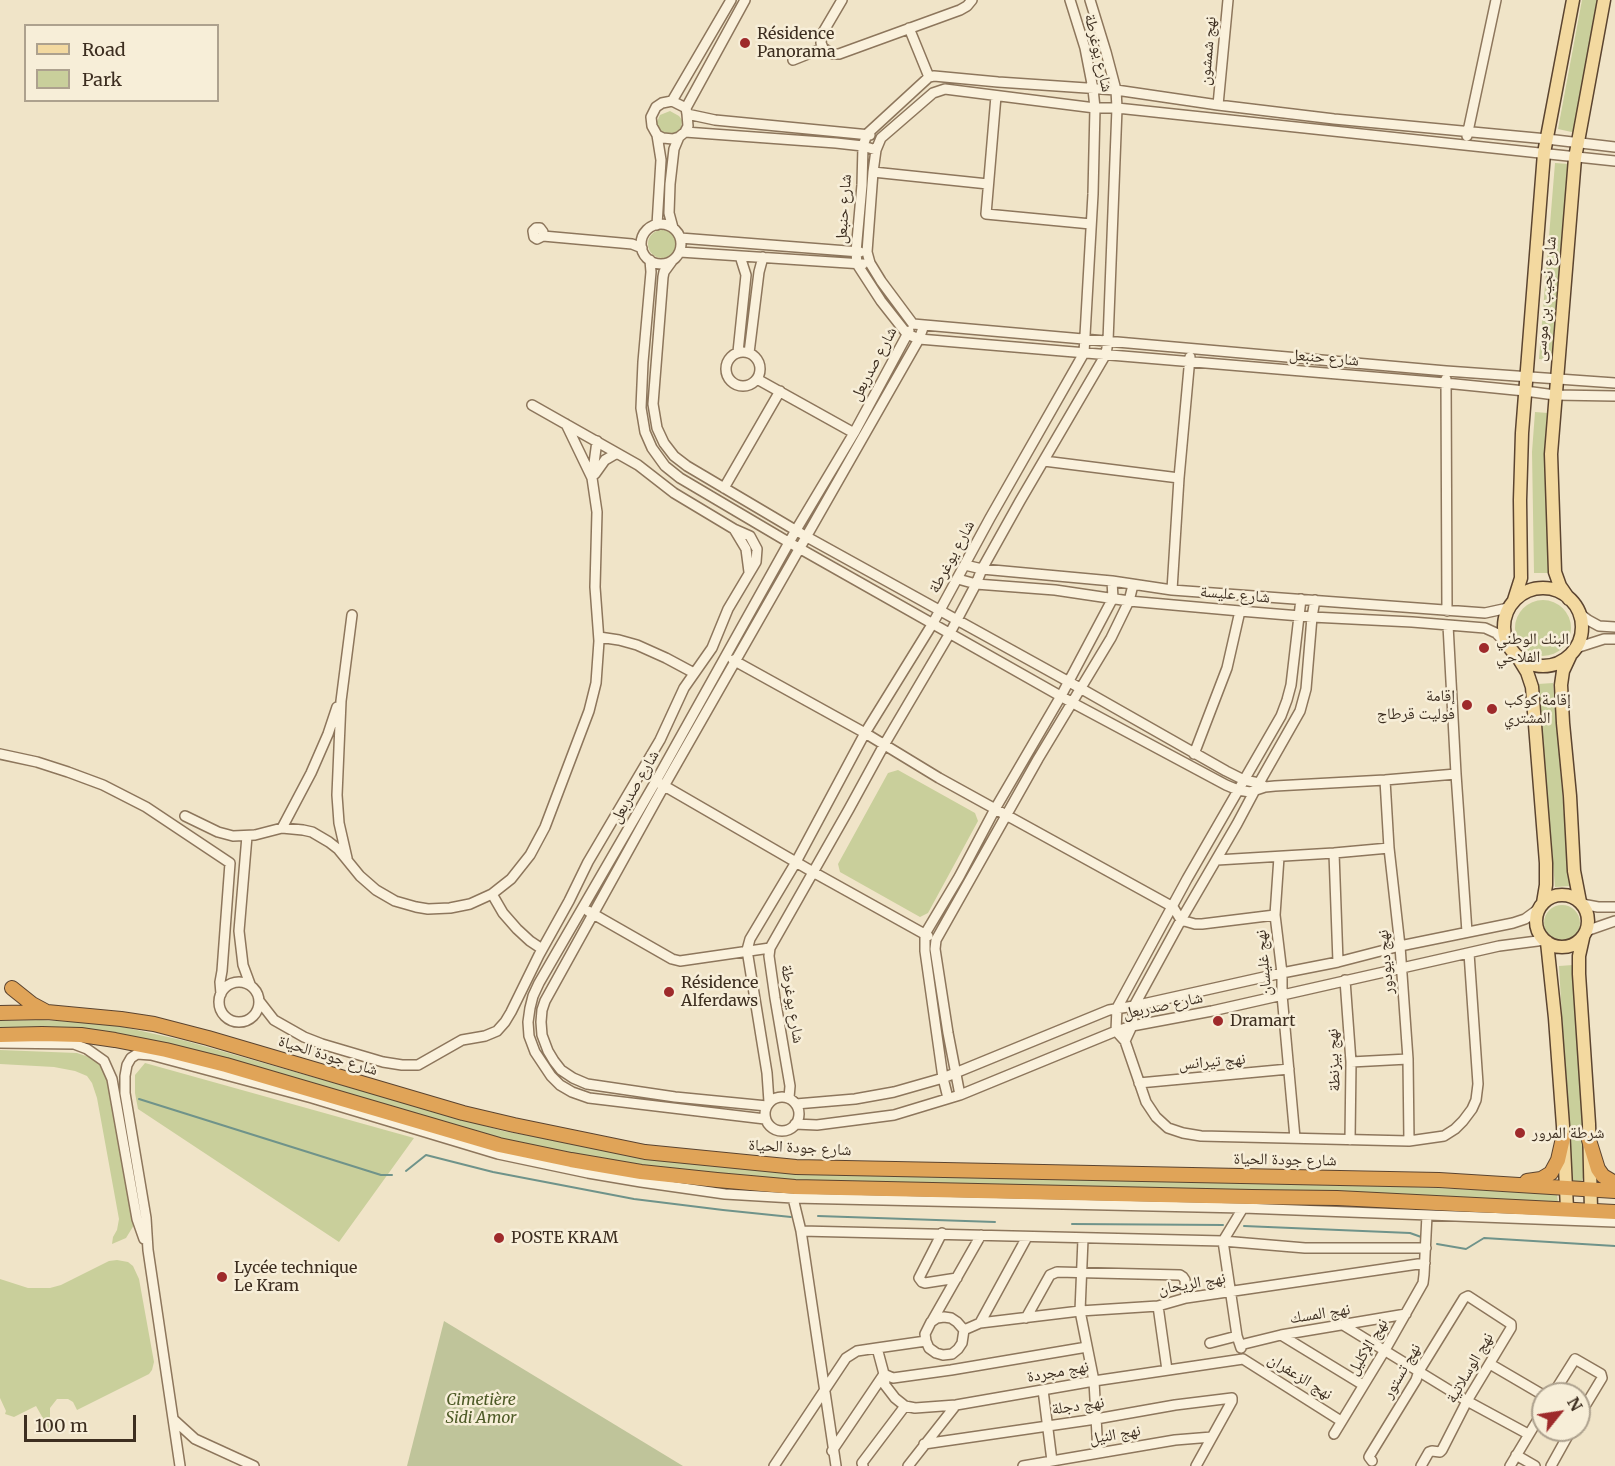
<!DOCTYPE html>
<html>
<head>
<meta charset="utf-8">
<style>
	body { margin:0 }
	#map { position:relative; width:1615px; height:1466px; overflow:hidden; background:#f0e4c8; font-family:Merriweather,serif }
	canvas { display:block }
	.legend { position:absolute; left:24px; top:24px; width:195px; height:78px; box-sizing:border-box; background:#f7eed8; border:2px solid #ada18e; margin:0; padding:8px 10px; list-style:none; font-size:18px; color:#3d2e20 }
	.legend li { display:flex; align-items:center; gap:12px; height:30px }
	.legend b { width:30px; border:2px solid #ada18e }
	.north { position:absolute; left:1531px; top:1382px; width:60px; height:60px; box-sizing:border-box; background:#f7eed8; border:2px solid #ada18e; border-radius:50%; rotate:60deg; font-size:16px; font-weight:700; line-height:24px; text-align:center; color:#3d2e20 }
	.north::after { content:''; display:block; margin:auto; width:21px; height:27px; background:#9e2a2b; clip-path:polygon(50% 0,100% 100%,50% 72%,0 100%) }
	.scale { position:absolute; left:24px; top:1415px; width:112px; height:27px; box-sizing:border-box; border:3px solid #3d2e20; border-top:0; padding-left:8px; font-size:18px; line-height:21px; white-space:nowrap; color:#3d2e20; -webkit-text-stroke:4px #f7eed8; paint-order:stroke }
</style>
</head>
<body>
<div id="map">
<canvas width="1615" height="1466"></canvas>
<ul class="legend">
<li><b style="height:8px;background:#f3d9a0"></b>Road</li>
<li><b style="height:16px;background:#c9cf9b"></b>Park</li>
</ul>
<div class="north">N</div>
<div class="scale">100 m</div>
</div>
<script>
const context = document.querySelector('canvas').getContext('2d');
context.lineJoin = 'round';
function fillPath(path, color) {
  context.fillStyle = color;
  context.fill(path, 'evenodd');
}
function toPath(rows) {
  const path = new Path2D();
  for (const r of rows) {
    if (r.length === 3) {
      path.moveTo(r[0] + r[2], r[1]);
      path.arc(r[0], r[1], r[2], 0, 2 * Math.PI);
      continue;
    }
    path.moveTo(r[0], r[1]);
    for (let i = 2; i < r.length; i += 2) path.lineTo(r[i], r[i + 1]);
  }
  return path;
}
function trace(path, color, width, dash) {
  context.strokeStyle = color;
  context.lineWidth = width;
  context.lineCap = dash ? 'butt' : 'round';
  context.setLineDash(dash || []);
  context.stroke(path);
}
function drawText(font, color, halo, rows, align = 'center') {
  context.font = font + ' Merriweather,"Noto Naskh Arabic",serif';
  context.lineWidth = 5;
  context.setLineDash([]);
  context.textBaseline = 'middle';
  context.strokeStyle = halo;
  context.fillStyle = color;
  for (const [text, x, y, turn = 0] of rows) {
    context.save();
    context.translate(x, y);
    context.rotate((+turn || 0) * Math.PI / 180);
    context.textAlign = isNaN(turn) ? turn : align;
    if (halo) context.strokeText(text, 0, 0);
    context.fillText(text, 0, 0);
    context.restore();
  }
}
fillPath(toPath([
	[1582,0,1601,0,1576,133,1558,129],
	[670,111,679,116,682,120,681,131,678,135,659,134,656,124,660,115],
	[1555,163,1569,164,1553,361,1539,359],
	[662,244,14],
	[1535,412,1548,413,1545,453,1549,573,1534,573,1532,452],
	[1543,628,28],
	[1553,683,1570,886,1555,887,1538,684],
	[898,770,975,813,978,821,928,913,920,917,840,872,838,864,888,773],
	[1562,923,18],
	[1573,965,1585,1173,1580,1185,1574,1183,1571,1174,1559,966],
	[40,1020,79,1022,119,1026,186,1041,503,1131,643,1156,1437,1188,1557,1194,1558,1203,1437,1196,794,1182,641,1167,502,1141,183,1053,0,1032,0,1021],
	[0,1050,77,1053,92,1058,101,1065,106,1073,112,1092,134,1225,126,1238,112,1244,113,1237,117,1230,119,1219,97,1098,92,1083,87,1076,75,1071,54,1067,0,1064],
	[145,1063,414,1138,339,1242,138,1109,135,1093,135,1075],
	[117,1260,128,1262,133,1266,139,1279,154,1362,152,1370,149,1374,77,1410,73,1402,68,1399,57,1399,50,1408,50,1425,49,1429,36,1406,14,1417,5,1414,6,1411,0,1398,0,1279,28,1288,50,1288,61,1285,109,1261]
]), '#c9cf9b');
fillPath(toPath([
	[444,1321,683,1466,407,1466]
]), '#bfc49a');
trace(toPath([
	[139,1099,381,1175,392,1175],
	[406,1171,426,1155,493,1172,634,1199,723,1210,791,1217],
	[818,1216,995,1222],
	[1072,1224,1223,1225],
	[1244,1226,1410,1233,1424,1238],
	[1437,1244,1466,1249,1484,1238,1615,1246]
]), '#6f938a', 2);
const minor = toPath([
	[842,0,822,34,821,43,823,48,833,54,839,54,960,10,967,6,972,0],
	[909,28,929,77],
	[793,60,823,48],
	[996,96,986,214,1091,224],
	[672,101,731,0],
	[1218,105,1228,0],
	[686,108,745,0],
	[687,114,688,126,685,132,679,137,673,139,663,138,657,135,652,126,651,117,656,107,662,103,672,101,686,108,687,114,715,120,870,135],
	[685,132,836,143,863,146,876,150],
	[1467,136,1496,0],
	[1615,147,1547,139,1334,119,1218,105,1116,90,998,82,934,76,929,77,867,134,863,146,862,185,856,252,857,264,881,301,907,334,919,339,1445,383,1525,391,1555,395,1615,396],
	[1615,161,1117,108,1095,108,945,89,933,93,881,138,876,150,873,172,867,252,870,263,881,281,913,324,1446,371,1615,383],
	[873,172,988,184],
	[661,244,20],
	[657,225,661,160,657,135],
	[673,228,669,213,670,184,674,149,679,137],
	[543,236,543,232,540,228,536,228,533,231,534,237,537,239,543,236,632,244,642,248],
	[680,238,860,252],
	[680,252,863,264],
	[650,260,651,272,643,362,641,408,645,432,652,448,665,466,680,478,790,543,1071,702,1226,785,1238,790,1250,792,1265,787,1275,786,1385,780,1456,774],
	[672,261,664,272,663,277,653,404,657,428,664,443,674,456,687,466,807,537,1080,688,1226,771,1244,780,1259,783,1265,787],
	[743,369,17],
	[738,352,746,275,740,256],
	[749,353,759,272,763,257],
	[757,379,854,433],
	[1446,379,1447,611],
	[566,424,592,478],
	[1044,461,1179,478],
	[595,474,605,460,617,453],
	[724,488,780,391],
	[734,529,746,549,749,572],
	[965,565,982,569,1112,581,1172,590,1485,613,1508,608],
	[958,579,976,584,1055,590,1129,601,1240,611,1312,617,1412,622,1485,628,1496,633,1506,643],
	[1172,590,1179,478,1190,357],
	[1301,599,1291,685,1287,700,1281,716,1187,879,1117,1008,1116,1031,1125,1041,1146,1102,1156,1117,1168,1128,1183,1133,1201,1136,1409,1141,1444,1136,1455,1129,1463,1121,1472,1109,1476,1100,1478,1084,1469,953],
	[1579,613,1588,620,1599,626,1615,627],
	[1448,625,1456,774,1467,932],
	[599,637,619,640,637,645,666,658,694,673],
	[1576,648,1604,639,1615,639],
	[733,660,865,733,939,778,1173,907,1181,920,1195,924,1202,924,1275,915],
	[0,754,37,762,68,772,103,785,146,807,230,863,222,971,220,982,221,994],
	[1194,754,1227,668,1240,611],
	[1385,780,1389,848,1400,946,1408,1059,1409,1141],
	[661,784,813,872,928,936],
	[185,816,218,832,233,836,255,835,282,828,303,830,312,832,329,842,338,849,360,876,376,890,395,901,416,907,428,909,450,908,470,904,492,894,511,879,530,855,545,827,589,711,596,683,599,641,595,587,597,512,592,478,597,441],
	[282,828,311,773,328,734,337,707],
	[247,836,239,931,243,965,250,984],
	[1334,853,1338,962],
	[1279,857,1275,915,1282,973,1282,995,1295,1138],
	[347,858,339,823,337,795,341,701,352,615],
	[1217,860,1334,853,1389,848],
	[492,894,503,913,517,929,530,941,542,949],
	[1582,904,1598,907,1615,907],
	[588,911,672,959,680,961,770,948],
	[1586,931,1615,921],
	[1345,980,1351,1062,1350,1140],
	[239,1002,20],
	[260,1002,274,1020,304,1037,322,1044,383,1062,402,1065,418,1065,462,1040,485,1036,497,1031,505,1022,511,1012,539,955,569,901,588,862,660,740,684,688,712,648,728,609,756,562,757,549,750,536,734,529,674,493,638,465,532,405],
	[1125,1041,1132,1026,1134,1006,1181,920,1237,824,1254,792,1300,711,1306,689,1312,617,1315,600],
	[0,1043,74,1044,87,1049,104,1061,112,1079,137,1219,144,1239],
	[1351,1062,1408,1059],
	[1139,1083,1289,1069],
	[960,1095,948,1033,935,949,936,940,1038,759,1111,638,1129,601,1133,585],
	[782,1114,17],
	[789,1098,790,1086,775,998,769,956,770,948,849,809,884,745,950,633,976,584,982,569,1020,501,1106,354,1108,341,1117,108,1116,90,1106,52,1090,0],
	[948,1098,943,1078,925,951,925,934,959,877,995,809,1061,696,1113,598,1112,581],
	[769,1102,767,1073,747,950,750,939,796,862,865,733,933,623,990,518,1084,353,1093,194,1095,108,1093,89,1085,48,1070,0],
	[796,1104,855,1099,894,1092,943,1078,1109,1010,1134,1006,1282,973,1338,962,1400,946,1513,923,1525,919,1540,908],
	[767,1106,675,1097,587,1084,573,1078,561,1070,554,1061,548,1051,542,1035,541,1022,542,1010,545,1001,664,786,919,339,924,325],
	[765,1119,589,1098,572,1092,560,1085,551,1076,535,1052,529,1036,528,1022,530,1008,533,996,539,983,656,781,796,530,854,433,909,331],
	[795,1124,817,1125,894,1115,960,1095,1116,1031,1132,1026,1212,1011,1499,946,1545,940],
	[793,1198,801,1231,1223,1241,1305,1248,1426,1248],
	[801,1231,836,1466],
	[942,1233,919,1278,922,1282,925,1283,957,1278],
	[1083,1239,1080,1311,1094,1381,1098,1453],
	[1158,1306,1167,1370],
	[944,1317,951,1318,957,1322,964,1330,962,1343,958,1349,952,1354,943,1355,936,1353,929,1348,926,1341,925,1334,931,1322,937,1318,944,1317],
	[1026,1318,1050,1275,1057,1272,1180,1275,1183,1277,1185,1280,1186,1298],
	[932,1321,981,1235],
	[980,1323,1027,1237],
	[1343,1325,1467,1401,1528,1434],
	[964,1330,980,1323,1080,1311,1158,1306,1186,1298,1425,1263],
	[1281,1335,1363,1385],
	[926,1341,877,1348,884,1374,893,1378,951,1370,1087,1347],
	[1210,1343,1237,1336],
	[1240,1345,1281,1335,1406,1314],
	[1241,1348,1237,1336,1223,1241,1243,1208],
	[1243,1359,1341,1421],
	[1490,1364,1543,1395],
	[1043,1390,1052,1461],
	[1553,1394,1575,1359,1601,1374,1602,1378,1579,1416],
	[173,1419,195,1439,254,1466],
	[1553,1430,1566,1438],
	[1334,1434,1385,1350,1423,1283,1424,1275,1427,1215],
	[924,1444,1096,1419,1175,1405,1232,1398,1232,1401,1196,1466],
	[832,1451,884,1374,885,1385,895,1398,905,1406,915,1408,956,1405,1094,1381,1243,1359],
	[1516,1455,1535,1466],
	[1372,1461,1369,1457,1370,1455,1416,1380,1419,1371,1464,1298,1468,1296,1511,1324,1511,1328,1467,1401,1442,1450,1440,1452,1432,1451,1429,1452,1421,1466],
	[180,1466,148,1250,146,1218,125,1093,125,1076,127,1065,131,1058,137,1054,151,1055,312,1098,498,1154,588,1173,641,1182,725,1194,793,1198,1243,1208,1615,1222],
	[774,1466,846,1358,857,1351,877,1348],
	[863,1466,862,1463,905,1406],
	[908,1466,956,1405],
	[1023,1466,1175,1440,1212,1437],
	[1510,1466,1543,1411],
	[1551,1466,1571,1430]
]);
const major = toPath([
	[1543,627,39],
	[1569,599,1560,586,1555,572,1551,454,1575,158,1604,0],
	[1514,600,1521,578,1520,500,1522,433,1544,153,1573,0],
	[1570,656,1563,671,1561,685,1563,723,1570,796,1574,871,1580,902],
	[1519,659,1527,672,1532,687,1546,863,1546,885,1543,903],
	[1562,921,26],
	[1583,938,1579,956,1579,974,1589,1124,1591,1210],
	[1547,942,1555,1018,1563,1126,1567,1209]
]);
const highway = toPath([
	[12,988,32,1004,45,1011],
	[0,1013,47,1012,121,1019,154,1024,208,1038,463,1113,514,1125,645,1152,796,1167,1439,1180,1615,1191],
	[0,1035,42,1034,81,1035,115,1040,166,1050,226,1065,499,1145,571,1160,641,1172,717,1180,795,1187,1252,1197,1337,1198,1615,1212],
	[1589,1140,1598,1169,1603,1176,1615,1183],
	[1527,1181,1541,1179,1551,1173,1558,1160,1563,1138]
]);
trace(minor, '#8d765c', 12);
trace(major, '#5b4430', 15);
trace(highway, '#5b4430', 16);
trace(minor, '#faf1dc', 9);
trace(major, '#f3d9a0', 12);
trace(highway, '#e0a458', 14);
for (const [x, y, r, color] of [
	[745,43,6,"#9e2a2b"],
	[1484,648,6,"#9e2a2b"],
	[1467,705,6,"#9e2a2b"],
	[1492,709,6,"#9e2a2b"],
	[669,992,6,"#9e2a2b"],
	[1218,1021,6,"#9e2a2b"],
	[1520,1133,6,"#9e2a2b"],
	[499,1238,6,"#9e2a2b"],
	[222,1277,6,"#9e2a2b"]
]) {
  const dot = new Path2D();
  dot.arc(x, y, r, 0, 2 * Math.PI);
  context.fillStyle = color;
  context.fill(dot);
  trace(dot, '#f7eed8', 2);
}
drawText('16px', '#3d2e20', '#f7eed8', [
	["Résidence",757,34],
	["Panorama",757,52],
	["البنك الوطني",1496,639],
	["الفلاحي",1496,657],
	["إقامة",1455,696,"right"],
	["فوليت قرطاج",1455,714,"right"],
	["إقامة كوكب",1504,700],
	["المشتري",1504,718],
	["Résidence",681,983],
	["Alferdaws",681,1001],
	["Dramart",1230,1021],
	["شرطة المرور",1532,1133],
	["POSTE KRAM",511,1238],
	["Lycée technique",234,1268],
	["Le Kram",234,1286]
], 'left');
drawText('16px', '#3d2e20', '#f7eed8', [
	["نهج شمشون",1208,51,-85],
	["شارع يوغرطة",1098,53,77],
	["شارع حنبعل",844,209,-86],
	["شارع نجيب بن موسى",1546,299,-85],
	["شارع حنبعل",1324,358,5],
	["شارع صدربعل",874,364,-62],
	["شارع يوغرطة",952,557,-62],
	["شارع عليسة",1235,595,5],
	["شارع صدربعل",635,787,-60],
	["نهج ديودور",1386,962,-95],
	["نهج غليسان",1264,963,-95],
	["شارع يوغرطة",792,1004,81],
	["شارع صدربعل",1163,1006,-12],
	["شارع جودة الحياة",328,1056,17],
	["نهج بيزنطة",1334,1060,-92],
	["نهج تيرانس",1212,1062,-5],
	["شارع جودة الحياة",800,1148,3],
	["شارع جودة الحياة",1285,1160,1],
	["نهج الريحان",1192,1284,-10],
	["نهج المسك",1320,1314,-9],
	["نهج الإكليل",1368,1347,-59],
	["نهج الوسلاتية",1470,1368,-60],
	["نهج تستور",1402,1371,-60],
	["نهج مجردة",1058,1372,-10],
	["نهج الزعفران",1300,1377,32],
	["نهج دجلة",1078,1406,-8],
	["نهج النيل",1115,1435,-10]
]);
drawText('italic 16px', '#4d5a26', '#f7eed8', [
	["Cimetière",481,1400],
	["Sidi Amor",481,1418]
]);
</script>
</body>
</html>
